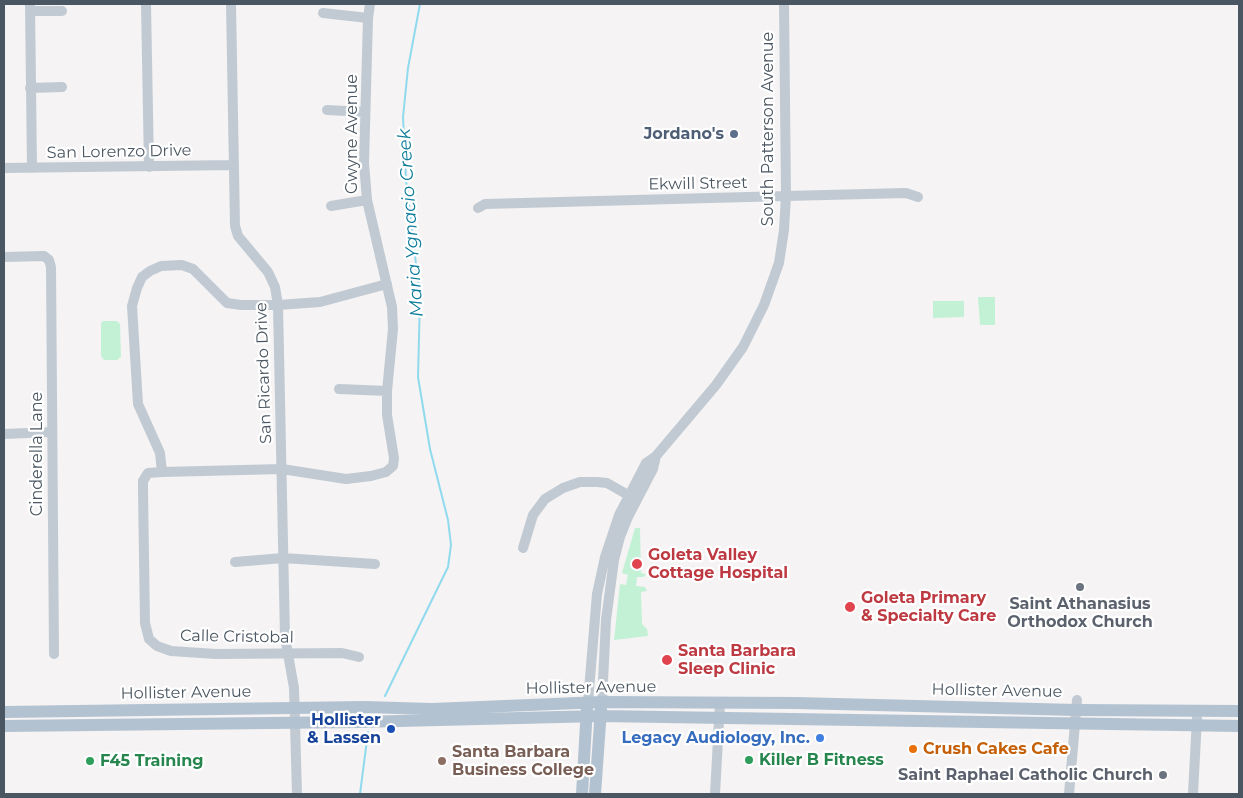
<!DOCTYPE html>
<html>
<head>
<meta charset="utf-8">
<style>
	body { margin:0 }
	#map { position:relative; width:1243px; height:798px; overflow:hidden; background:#f5f3f3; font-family:Montserrat,sans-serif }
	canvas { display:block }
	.frame { position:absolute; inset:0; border:5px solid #4a5661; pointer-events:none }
</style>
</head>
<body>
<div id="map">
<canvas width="1243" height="798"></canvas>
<div class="frame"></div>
</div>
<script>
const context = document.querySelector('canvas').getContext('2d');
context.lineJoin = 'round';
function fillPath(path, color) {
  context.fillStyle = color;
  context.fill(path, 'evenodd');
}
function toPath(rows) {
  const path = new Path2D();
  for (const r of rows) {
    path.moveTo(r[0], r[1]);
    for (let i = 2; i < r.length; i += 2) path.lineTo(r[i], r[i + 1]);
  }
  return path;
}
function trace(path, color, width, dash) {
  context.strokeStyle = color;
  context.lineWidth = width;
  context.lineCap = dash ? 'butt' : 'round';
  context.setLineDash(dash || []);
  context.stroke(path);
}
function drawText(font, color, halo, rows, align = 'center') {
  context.font = font + ' Montserrat,sans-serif';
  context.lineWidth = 4.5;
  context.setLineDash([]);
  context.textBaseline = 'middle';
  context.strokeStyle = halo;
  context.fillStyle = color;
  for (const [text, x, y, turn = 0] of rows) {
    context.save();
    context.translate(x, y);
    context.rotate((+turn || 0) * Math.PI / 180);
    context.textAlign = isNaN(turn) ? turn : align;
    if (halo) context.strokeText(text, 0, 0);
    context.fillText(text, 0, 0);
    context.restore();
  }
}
fillPath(toPath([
	[978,297,995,297,995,325,980,325],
	[933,301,964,301,964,317,933,318],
	[103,321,117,321,120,324,121,357,117,360,104,360,101,356,101,323],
	[635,528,640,528,641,573,646,574,644,577,637,577,636,586,645,587,647,591,641,592,642,624,647,629,648,636,614,640,620,584,626,585,628,575,622,573]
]), '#c3f1d5');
trace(toPath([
	[385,696,448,567,451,545,448,520,430,449,418,377,420,298,406,179,403,117,408,68,420,4],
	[360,794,368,732]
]), '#90daee', 2);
trace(toPath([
	[30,4,32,168],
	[146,4,149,167],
	[231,4,235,226,238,236,268,272,275,287,278,305,285,637,294,688,297,794],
	[30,11,62,11],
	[323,13,368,18],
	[30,88,62,87],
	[327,110,365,112],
	[4,168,234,165],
	[331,206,367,200],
	[478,208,485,204,786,196,906,193,918,197],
	[4,257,44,256,49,260,51,267,54,654],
	[339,389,387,391],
	[4,434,52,432],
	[162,472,160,453,138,404,132,306,137,288,142,277,150,271,161,266,182,265,193,269,227,303,241,305,278,305,320,302,387,284],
	[523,548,533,515,545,499,563,488,580,482,597,482,607,483,628,495],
	[235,562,283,558,375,564],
	[359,657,342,653,216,654,171,651,157,646,149,639,145,623,143,491,143,481,148,473,162,472,282,469,346,479,371,476,386,472,393,466,394,458,387,415,387,391,393,329,392,307,367,200,364,163,368,18,370,4],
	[588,702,597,594,605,557,619,515,646,463,656,456,716,385,743,347,764,305,779,263,784,230,786,196,784,4],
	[602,702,606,620,614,560,620,537,628,517,653,469,656,456],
	[715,794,720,703],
	[1069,794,1077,700],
	[1193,794,1197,718]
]), '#c1cad2', 10);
trace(toPath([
	[4,712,364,707,432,709,602,702,796,703,1076,710,1239,711],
	[4,726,359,722,600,716,1239,726],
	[582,794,587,707],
	[595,794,601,709]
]), '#b3c2d1', 12);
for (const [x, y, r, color] of [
	[734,134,5,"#5c6f8a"],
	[637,564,6,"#e0444e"],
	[1080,587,5,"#6b7280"],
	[850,607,6,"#e0444e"],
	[667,660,6,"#e0444e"],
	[391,729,5,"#1a4fb4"],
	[820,738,5,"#3f7fe0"],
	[913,749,5,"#e8710a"],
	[749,760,5,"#2e9e5b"],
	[90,761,5,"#2e9e5b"],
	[442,761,5,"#8d6e63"],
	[1163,775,5,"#6b7280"]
]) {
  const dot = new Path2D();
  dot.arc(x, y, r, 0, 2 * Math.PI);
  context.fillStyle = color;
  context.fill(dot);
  trace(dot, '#fff', 2);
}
drawText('16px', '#4a5661', '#fff', [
	["South Patterson Avenue",768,129,-90],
	["Gwyne Avenue",352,134,-90],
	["San Lorenzo Drive",119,152,-1],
	["Ekwill Street",698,184,-1],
	["San Ricardo Drive",264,373,-92],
	["Cinderella Lane",37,454,-90],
	["Calle Cristobal",237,637,1],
	["Hollister Avenue",591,688,-1],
	["Hollister Avenue",997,691,1],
	["Hollister Avenue",186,693,-1]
]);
drawText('bold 16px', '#4e5e75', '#fff', [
	["Jordano's",724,134]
], 'right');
drawText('bold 16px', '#be3a42', '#fff', [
	["Goleta Valley",648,555],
	["Cottage Hospital",648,573],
	["Goleta Primary",861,598],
	["& Specialty Care",861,616],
	["Santa Barbara",678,651],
	["Sleep Clinic",678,669]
], 'left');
drawText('bold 16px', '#5b616d', '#fff', [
	["Saint Athanasius",1080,604],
	["Orthodox Church",1080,622],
	["Saint Raphael Catholic Church",1153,775,"right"]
]);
drawText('bold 16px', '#164399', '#fff', [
	["Hollister",381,720],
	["& Lassen",381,738]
], 'right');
drawText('bold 16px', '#366cbe', '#fff', [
	["Legacy Audiology, Inc.",810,738]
], 'right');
drawText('bold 16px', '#c56008', '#fff', [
	["Crush Cakes Cafe",923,749]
], 'left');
drawText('bold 16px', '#785e54', '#fff', [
	["Santa Barbara",452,752],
	["Business College",452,770]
], 'left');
drawText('bold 16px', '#27864d', '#fff', [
	["Killer B Fitness",759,760],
	["F45 Training",100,761]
], 'left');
drawText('italic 18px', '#0c7c9b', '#fff', [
	["Maria Ygnacio Creek",411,223,-94]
]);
</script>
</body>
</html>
